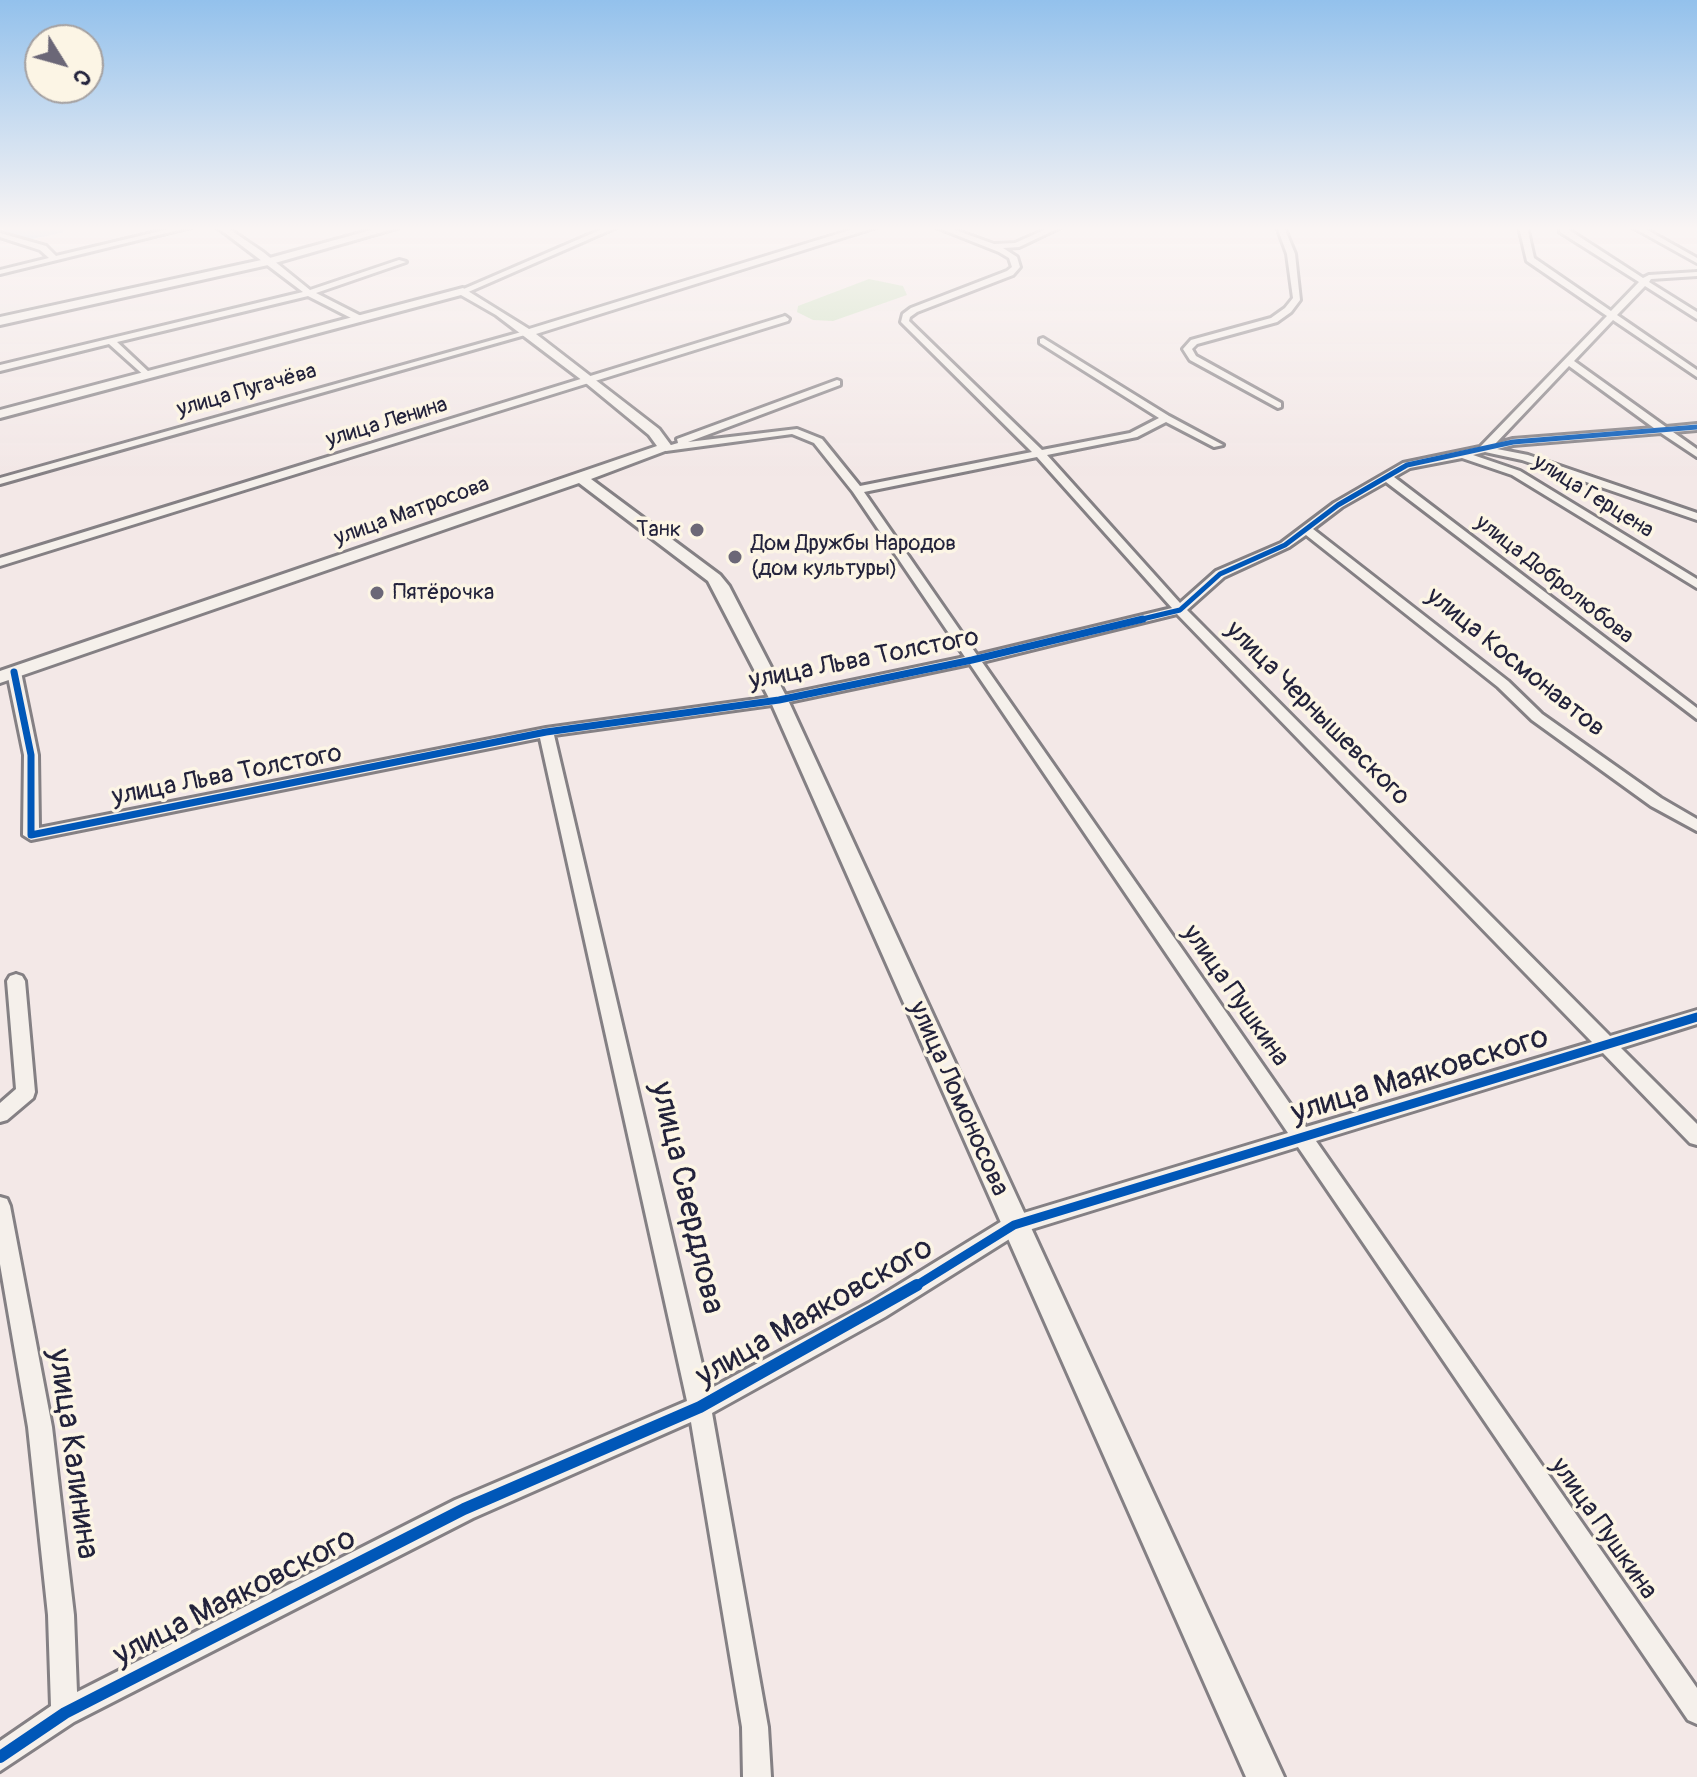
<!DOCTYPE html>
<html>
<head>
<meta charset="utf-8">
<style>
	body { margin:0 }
	#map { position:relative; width:1697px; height:1777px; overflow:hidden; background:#f3e8e7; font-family:Pangolin,sans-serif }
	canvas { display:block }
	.north { position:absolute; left:24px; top:24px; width:80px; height:80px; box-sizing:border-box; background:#fcf5e5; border:2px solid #a5a1a1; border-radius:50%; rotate:127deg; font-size:22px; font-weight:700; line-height:32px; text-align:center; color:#22223b }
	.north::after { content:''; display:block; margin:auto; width:28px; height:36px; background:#6b6777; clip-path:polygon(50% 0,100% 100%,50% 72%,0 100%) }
</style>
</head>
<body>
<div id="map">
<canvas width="1697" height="1777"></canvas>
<div class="north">С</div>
</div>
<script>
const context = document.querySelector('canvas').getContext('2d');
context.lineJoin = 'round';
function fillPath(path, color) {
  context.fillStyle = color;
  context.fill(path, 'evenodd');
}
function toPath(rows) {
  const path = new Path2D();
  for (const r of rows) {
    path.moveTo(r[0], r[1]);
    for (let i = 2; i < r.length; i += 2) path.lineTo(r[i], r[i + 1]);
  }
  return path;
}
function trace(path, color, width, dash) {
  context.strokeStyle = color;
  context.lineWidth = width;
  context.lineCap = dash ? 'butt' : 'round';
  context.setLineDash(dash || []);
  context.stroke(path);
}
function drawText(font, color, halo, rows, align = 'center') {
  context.font = font + ' Pangolin,sans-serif';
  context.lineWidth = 7;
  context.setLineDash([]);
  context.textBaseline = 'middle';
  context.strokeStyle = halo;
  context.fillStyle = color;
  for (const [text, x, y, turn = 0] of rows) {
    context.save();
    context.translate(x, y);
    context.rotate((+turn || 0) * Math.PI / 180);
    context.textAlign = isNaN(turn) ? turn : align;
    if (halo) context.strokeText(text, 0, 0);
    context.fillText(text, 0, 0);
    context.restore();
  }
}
fillPath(toPath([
	[869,279,903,286,907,295,833,321,813,320,797,312,798,306]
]), '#cae1be');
fillPath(toPath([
	[0,227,68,227,62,233,22,241,9,236]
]), '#b4d4f2');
const street = toPath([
	[177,227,191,227,0,274,0,270,49,258,40,250,0,237,0,233,46,246,56,256,177,227],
	[217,227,226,227,263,252,310,290,399,260,406,262,316,293,363,317,363,321,357,321,308,296,117,342,150,373,150,377,147,378,109,344,0,371,0,365,303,292,217,227],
	[607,227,617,227,466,293,459,291,607,227],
	[936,227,947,227,994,244,1015,243,1051,227,1061,227,1019,247,1003,248,1017,257,1020,267,1013,275,917,312,910,317,909,321,1042,450,1130,433,1159,418,1040,343,1040,339,1043,338,1169,416,1223,445,1214,447,1166,422,1137,437,1047,455,1180,603,1216,571,1281,543,1334,503,1403,463,1480,447,1607,316,1527,261,1519,227,1527,227,1534,258,1611,311,1639,282,1560,232,1560,228,1566,228,1643,278,1649,275,1697,272,1697,276,1651,279,1649,282,1697,312,1697,319,1645,286,1617,315,1697,370,1697,377,1613,320,1574,361,1666,427,1697,424,1697,430,1673,432,1697,449,1697,457,1661,433,1513,445,1497,449,1528,455,1697,513,1697,520,1522,460,1485,452,1473,455,1520,471,1697,579,1697,588,1512,475,1462,458,1410,468,1394,477,1697,708,1697,719,1386,482,1342,507,1313,529,1508,681,1542,714,1661,798,1697,819,1697,831,1651,806,1532,720,1498,687,1306,535,1289,547,1224,577,1187,610,1610,1036,1697,1010,1697,1024,1621,1048,1697,1124,1697,1145,1690,1143,1603,1053,1316,1141,1697,1688,1697,1724,1688,1720,1298,1147,1019,1233,885,1317,712,1413,768,1727,771,1777,743,1777,742,1727,691,1422,473,1518,74,1722,0,1771,0,1741,51,1706,48,1615,28,1427,0,1264,0,1197,7,1199,10,1206,52,1427,74,1615,77,1692,455,1500,687,1401,540,738,31,840,23,835,24,755,7,672,14,668,21,672,38,755,39,828,546,728,779,696,965,657,853,492,814,443,792,434,666,451,661,448,678,443,677,439,837,380,840,381,840,385,688,442,797,429,822,439,860,486,1032,452,901,322,903,314,911,308,1007,271,1012,267,1009,258,999,252,936,227],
	[1569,366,1654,428,1513,439,1495,444,1569,366],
	[1037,457,1172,608,977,655,864,492,1037,457],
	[1177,614,1592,1042,1306,1127,982,662,1177,614],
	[970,664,1288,1133,1007,1218,869,1303,708,1390,554,735,779,704,970,664],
	[1277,227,1284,227,1295,254,1300,300,1291,312,1277,322,1197,344,1192,349,1196,356,1281,403,1281,407,1278,408,1190,360,1183,349,1191,340,1271,318,1285,308,1293,298,1287,254,1277,227],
	[1642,227,1697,258,1697,263,1634,228,1642,227],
	[785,316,789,319,788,321,0,566,0,558,785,316],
	[525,331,532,333,0,484,0,478,525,331],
	[16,974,22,976,25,981,35,1092,33,1098,7,1120,0,1122,0,1103,16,1089,7,981,10,976,16,974]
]);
const secondary = toPath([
	[382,227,400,227,268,265,0,325,0,317,266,259,382,227],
	[860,227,877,227,536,334,659,429,673,448,591,479,720,575,729,586,788,700,1284,1777,1246,1777,770,700,708,581,579,483,0,683,0,671,657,446,649,435,587,384,496,315,461,295,0,418,0,410,463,288,529,329,860,227]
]);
trace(street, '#848084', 6);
trace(secondary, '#848084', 6);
fillPath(street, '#f5f0eb');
fillPath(secondary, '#f5f0eb');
trace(toPath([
	[1134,621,1180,610,1220,574,1285,545,1338,505,1407,465,1513,442,1697,427]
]), '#0057b8', 5);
trace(toPath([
	[14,672,31,755,31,835,546,732,779,700,972,660,1143,619]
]), '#0057b8', 7);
trace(toPath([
	[914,1287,1014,1225,1697,1017]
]), '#0057b8', 9);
trace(toPath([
	[0,1757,65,1713,464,1509,700,1407,917,1285]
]), '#0057b8', 12);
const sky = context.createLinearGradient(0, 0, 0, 476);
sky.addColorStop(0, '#93c1ec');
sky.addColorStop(0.48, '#faf5f4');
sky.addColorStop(1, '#faf5f400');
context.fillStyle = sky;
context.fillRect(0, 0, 1697, 476);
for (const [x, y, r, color] of [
	[697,530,8,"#6b6777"],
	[735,557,8,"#6b6777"],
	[377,593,8,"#6b6777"]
]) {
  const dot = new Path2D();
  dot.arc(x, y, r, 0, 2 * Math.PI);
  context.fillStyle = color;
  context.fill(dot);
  trace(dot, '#fcf5e5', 3);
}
drawText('22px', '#22223b', '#fcf5e5', [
	["улица Пугачёва",247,391,-16],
	["улица Ленина",387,423,-17],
	["улица Герцена",1593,497,32],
	["улица Матросова",412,512,-20],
	["улица Добролюбова",1554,580,38]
]);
drawText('22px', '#22223b', '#fcf5e5', [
	["Танк",681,530,"right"],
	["Дом Дружбы Народов",751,544],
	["(дом культуры)",751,569],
	["Пятёрочка",393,593]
], 'left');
drawText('26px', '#22223b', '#fcf5e5', [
	["улица Льва Толстого",864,660,-11],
	["улица Космонавтов",1515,663,39],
	["улица Чернышевского",1317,714,45],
	["улица Льва Толстого",227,776,-11],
	["улица Пушкина",1235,996,55],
	["улица Ломоносова",958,1099,66],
	["улица Пушкина",1603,1529,55]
]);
drawText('32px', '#22223b', '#fcf5e5', [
	["улица Маяковского",1420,1076,-17],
	["улица Свердлова",686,1198,77],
	["улица Маяковского",815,1313,-30],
	["улица Калинина",72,1454,82],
	["улица Маяковского",235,1598,-27]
]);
</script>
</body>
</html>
